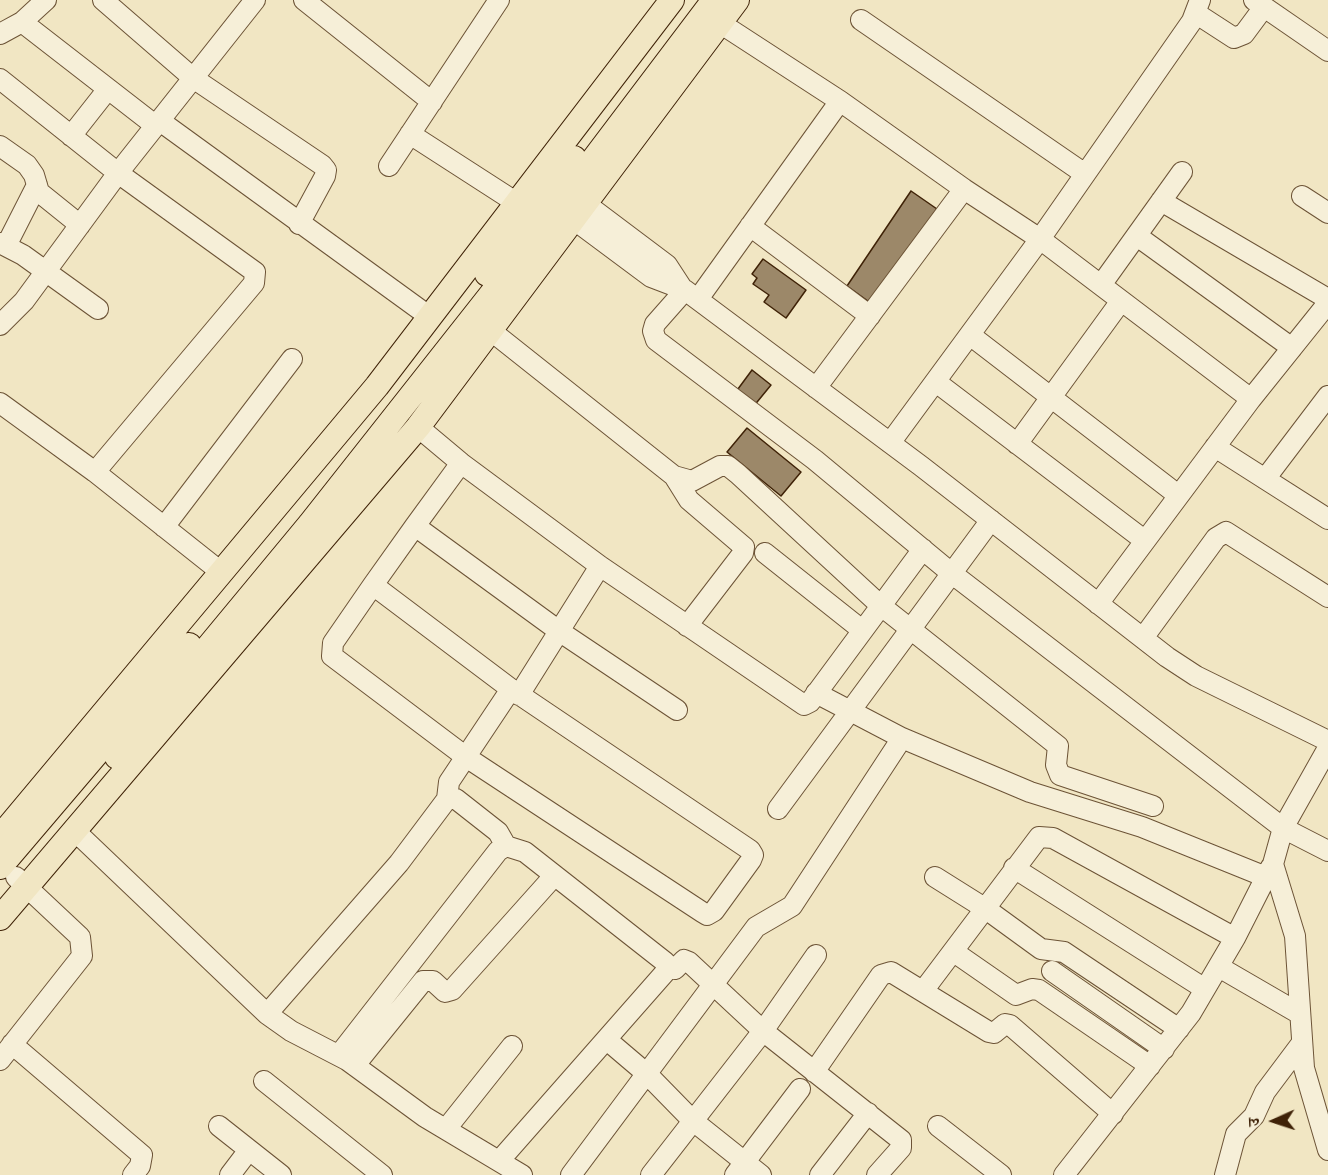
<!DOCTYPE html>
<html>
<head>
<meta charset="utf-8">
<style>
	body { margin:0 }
	#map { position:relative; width:1328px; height:1175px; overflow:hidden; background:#f1e6c3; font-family:"Sorts Mill Goudy","Noto Serif Devanagari",serif }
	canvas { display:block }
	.north { position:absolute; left:1244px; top:1091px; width:60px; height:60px; -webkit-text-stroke:4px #f6efd8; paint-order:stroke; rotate:267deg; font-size:16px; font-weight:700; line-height:24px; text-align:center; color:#3f2207 }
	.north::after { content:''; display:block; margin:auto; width:21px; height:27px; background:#3f2207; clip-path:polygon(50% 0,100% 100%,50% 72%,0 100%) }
</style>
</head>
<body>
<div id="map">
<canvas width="1328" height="1175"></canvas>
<div class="north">उ</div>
</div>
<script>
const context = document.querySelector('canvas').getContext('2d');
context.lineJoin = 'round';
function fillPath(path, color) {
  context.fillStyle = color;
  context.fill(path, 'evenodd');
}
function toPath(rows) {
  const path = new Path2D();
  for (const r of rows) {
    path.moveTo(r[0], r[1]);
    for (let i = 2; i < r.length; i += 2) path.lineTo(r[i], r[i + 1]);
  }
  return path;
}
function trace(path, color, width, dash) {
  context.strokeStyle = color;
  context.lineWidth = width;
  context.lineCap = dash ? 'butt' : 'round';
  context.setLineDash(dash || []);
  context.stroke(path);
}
const building = toPath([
	[911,191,937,209,872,304,847,286,911,191],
	[763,259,806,290,786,318,764,302,769,295,753,284,757,278,752,274,763,259],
	[752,370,771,385,753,407,735,393,752,370],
	[747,428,801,472,781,496,727,452,747,428]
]);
fillPath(building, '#9c8869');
trace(building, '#3f2207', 1.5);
const minor = toPath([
	[103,0,193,78,322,165,326,170,325,176,299,224],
	[304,0,432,102],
	[1254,0,1328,51],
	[1197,14,1234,38,1244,34,1264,7],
	[861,20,1085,174],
	[22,22,156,126],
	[720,23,840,101,964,189,1040,239,1251,399],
	[0,34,22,22,46,0],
	[0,79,118,173,255,272,254,283,95,472],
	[160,121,430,317],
	[410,134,517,203],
	[71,136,108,89],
	[0,146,27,165,34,175,39,192,80,225],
	[389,166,499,0],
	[574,195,667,265,682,288],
	[1302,196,1328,213],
	[1161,201,1328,299],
	[561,210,651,277,685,290,921,466,1167,657,1196,676,1328,741],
	[750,226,870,316],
	[1137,236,1292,348],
	[0,243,23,255,98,309],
	[6,246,37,185],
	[1101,285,1182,172],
	[685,290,655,324,653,331,656,340,815,460,950,572,1283,828,1328,851],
	[698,299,840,101],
	[0,325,24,301,118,173,255,0],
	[490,330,674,476,692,481,720,466,728,466,738,474,880,605,1058,746,1056,765,1060,775,1153,806],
	[970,335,1178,495],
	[936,382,1144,540],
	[816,388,964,189],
	[0,403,95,472,221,572],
	[418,427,461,463,600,566,804,705,810,702,923,549],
	[890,443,1040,239,1192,21,1200,0],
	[1017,444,1121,301],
	[1215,447,1328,519],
	[674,476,689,500,744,547,743,553,687,626],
	[1265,479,1328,396],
	[415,526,559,631,677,710],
	[164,527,292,359],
	[765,553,862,630],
	[373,585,511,689,750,850,753,855,751,860,714,911,707,915,702,912,466,757,332,656,333,643,373,585,415,526,461,463],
	[1098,604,1251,399,1328,303],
	[1143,638,1216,538,1226,532,1328,597],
	[816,693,902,738,1030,792,1142,827,1266,877],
	[519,695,600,566],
	[1328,748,1283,828,1273,864,1295,936,1304,1068,1328,1150],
	[447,799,449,782,511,689],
	[778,809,991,520],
	[76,832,267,1014,291,1031,347,1060,425,1117,522,1175],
	[1014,868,1205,989],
	[935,877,986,909,1041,949,1064,952,1179,1029],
	[954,952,1016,995,1032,989,1039,990,1150,1066],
	[668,965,675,969,684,960,689,962,763,1031,901,1140,901,1148,877,1175],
	[1219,967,1300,1014],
	[1052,971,1164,1049],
	[923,991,1039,837,1053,838,1235,938],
	[267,1014,399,863,447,799,456,799,498,832,506,846],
	[607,1040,647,1074,692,1120,761,1175],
	[12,1044,142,1155,140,1166,133,1175],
	[339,1055,498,851,506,846,525,852,665,962,668,969,500,1160],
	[0,1060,82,956,80,937,16,877],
	[355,1065,423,981,433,981,445,992,452,990,554,876],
	[814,1072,881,975,891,972,989,1032,994,1033,1005,1024,1010,1025,1113,1114],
	[264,1081,382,1175],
	[219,1126,281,1175],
	[938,1126,1001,1175],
	[446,1129,512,1046],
	[230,1175,249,1150],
	[571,1175,756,927,792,906,902,738],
	[651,1175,763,1031,816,955],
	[735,1175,800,1089],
	[820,1175,868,1113],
	[1064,1175,1191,1013,1235,938,1271,867],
	[1225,1175,1236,1134,1254,1116,1265,1092,1301,1044]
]);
const major = toPath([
	[487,274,574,158],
	[117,757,310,524,497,287,714,0],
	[0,837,377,386,672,0],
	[0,867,189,645],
	[0,918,418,427,737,0]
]);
trace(minor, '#6c5336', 22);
trace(major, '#3f2207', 26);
trace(minor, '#f6efd8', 20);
trace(major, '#f1e6c3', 24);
</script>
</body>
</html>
